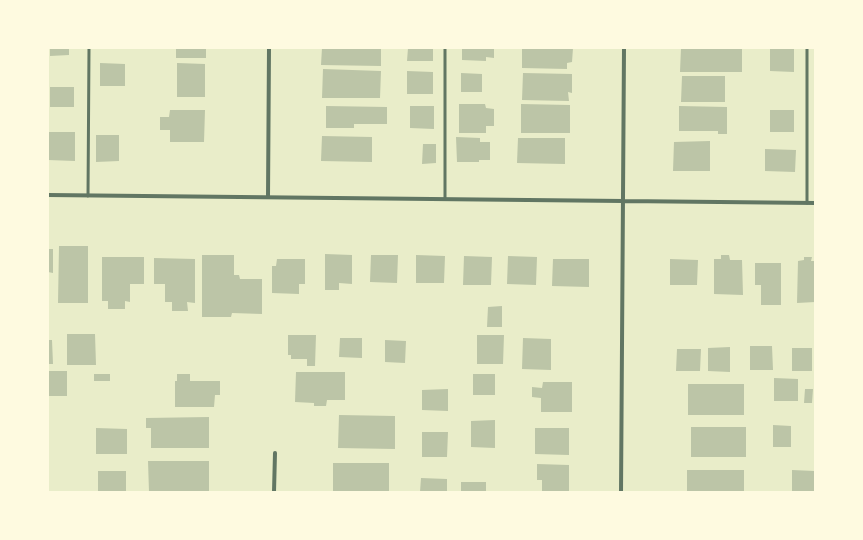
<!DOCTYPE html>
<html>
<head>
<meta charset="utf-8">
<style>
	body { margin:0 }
	#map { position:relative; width:863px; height:540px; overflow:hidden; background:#e9edc9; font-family:"Public Sans",sans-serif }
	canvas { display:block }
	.frame { position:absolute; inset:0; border:49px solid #fefae0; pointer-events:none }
</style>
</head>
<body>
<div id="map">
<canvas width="863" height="540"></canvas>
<div class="frame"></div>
</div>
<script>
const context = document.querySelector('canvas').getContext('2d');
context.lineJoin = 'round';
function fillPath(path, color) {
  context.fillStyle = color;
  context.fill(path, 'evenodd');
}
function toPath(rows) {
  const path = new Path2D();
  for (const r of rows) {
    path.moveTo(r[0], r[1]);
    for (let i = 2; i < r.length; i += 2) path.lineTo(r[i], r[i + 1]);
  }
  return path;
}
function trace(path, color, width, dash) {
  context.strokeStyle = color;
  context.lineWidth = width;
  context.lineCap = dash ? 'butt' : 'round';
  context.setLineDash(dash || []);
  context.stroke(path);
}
fillPath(toPath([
	[50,48,69,48,69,55,50,56],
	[176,48,206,48,206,58,176,58],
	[322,48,381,48,381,66,321,65],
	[408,48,433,48,433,61,407,61],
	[462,48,494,48,494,58,486,57,486,61,462,60],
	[522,48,573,48,572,62,567,63,567,69,522,68],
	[681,48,742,48,742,72,680,72],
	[770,48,794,48,794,72,770,71],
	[100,63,125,64,125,86,100,86],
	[177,63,205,64,205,97,177,97],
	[323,69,381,71,380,98,322,98],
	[407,71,433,72,433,94,407,94],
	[461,73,482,74,482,92,461,92],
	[523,73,572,74,572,93,568,92,569,101,522,100],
	[682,76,725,76,725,102,681,102],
	[50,87,74,87,74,107,50,107],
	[459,104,485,104,486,108,494,109,494,126,486,126,486,133,459,133],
	[521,104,570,105,570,133,521,133],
	[326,106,387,107,387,124,354,124,354,128,326,128],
	[410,106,434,106,434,129,410,128],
	[679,106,727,107,727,134,718,134,718,131,679,131],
	[170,110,205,110,204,142,170,142,170,130,160,130,160,117,169,117],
	[770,110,794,110,794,132,770,132],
	[48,132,75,132,75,161,48,160],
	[96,135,119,135,119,161,96,162],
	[322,136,372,137,372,162,321,161],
	[456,137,480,138,480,142,490,142,490,160,479,160,479,162,457,162],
	[518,138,565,138,565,164,517,163],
	[710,141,710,171,673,171,674,142],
	[423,144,436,144,436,163,422,164],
	[765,149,796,150,795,172,765,171],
	[59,246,88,246,88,303,58,303],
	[48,249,53,249,53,273,48,272],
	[325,254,352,255,352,284,339,283,339,290,325,290],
	[202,255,234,255,234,275,239,275,240,279,262,279,262,314,232,313,231,317,202,317],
	[371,255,398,255,397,283,370,282],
	[416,255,445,256,444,283,416,283],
	[721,255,729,255,730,260,742,260,743,295,714,294,714,259,721,259],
	[464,256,492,257,491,285,463,285],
	[508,256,537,257,536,285,507,284],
	[102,257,144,257,144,284,130,284,130,302,125,301,125,309,108,309,108,301,102,301],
	[804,257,812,257,811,261,815,261,815,302,797,303,798,261,804,260],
	[154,258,195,259,195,303,187,302,188,311,172,311,172,302,165,302,165,284,154,284],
	[277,259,305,259,305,284,299,284,299,294,272,293,272,266,276,266],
	[553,259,589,259,589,287,552,286],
	[670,259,698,260,697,285,670,285],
	[755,263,781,263,781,305,761,305,761,285,755,285],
	[502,306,502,327,487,327,488,307],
	[67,334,95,334,96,365,67,365],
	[288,335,316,335,315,366,307,366,307,359,291,359,291,355,288,355],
	[477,335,504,335,503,364,477,364],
	[340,338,362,338,362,358,339,357],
	[523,338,551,339,551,370,522,369],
	[48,340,52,340,53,364,48,364],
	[385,340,406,341,405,363,385,362],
	[750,346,772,346,773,370,750,370],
	[730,347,730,372,708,371,708,348],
	[792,348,812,348,812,371,792,371],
	[677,349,701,349,700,371,676,371],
	[48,371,67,371,67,396,48,396],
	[296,372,345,372,345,400,327,400,326,406,314,406,314,403,295,402],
	[94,374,110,374,110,381,94,381],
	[177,374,190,374,190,381,220,381,220,395,215,395,214,407,175,407,175,381,177,381],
	[473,374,495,374,495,395,473,395],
	[774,378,798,379,798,401,774,401],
	[543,382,572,382,572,412,541,412,541,398,532,397,532,387,542,388],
	[688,384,744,384,744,415,688,415],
	[448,389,448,411,422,410,422,390],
	[805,389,813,389,812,403,804,403],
	[339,415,395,416,395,449,338,448],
	[209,417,209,448,151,448,151,428,146,428,146,418],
	[495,420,495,448,471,447,471,421],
	[773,425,791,426,791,447,773,447],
	[691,427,746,427,746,457,691,457],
	[96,428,127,429,127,454,96,454],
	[535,428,569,428,569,455,535,454],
	[422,432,448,432,447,457,422,457],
	[148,461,209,461,209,492,149,492],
	[333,463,389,463,389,492,333,492],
	[537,464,569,465,569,492,542,492,542,480,537,480],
	[687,470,744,470,744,492,687,492],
	[792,470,815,471,815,492,792,492],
	[98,471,126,471,126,492,98,492],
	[421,478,447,479,447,492,420,492],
	[461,482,486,482,486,492,461,492]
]), '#bcc5a7');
trace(toPath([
	[88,196,89,48],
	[445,199,445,48],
	[807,203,807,48]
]), '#617663', 3);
trace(toPath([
	[48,195,815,203],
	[268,197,269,48],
	[274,492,275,453],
	[621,492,624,48]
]), '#617663', 4);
</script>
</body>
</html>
